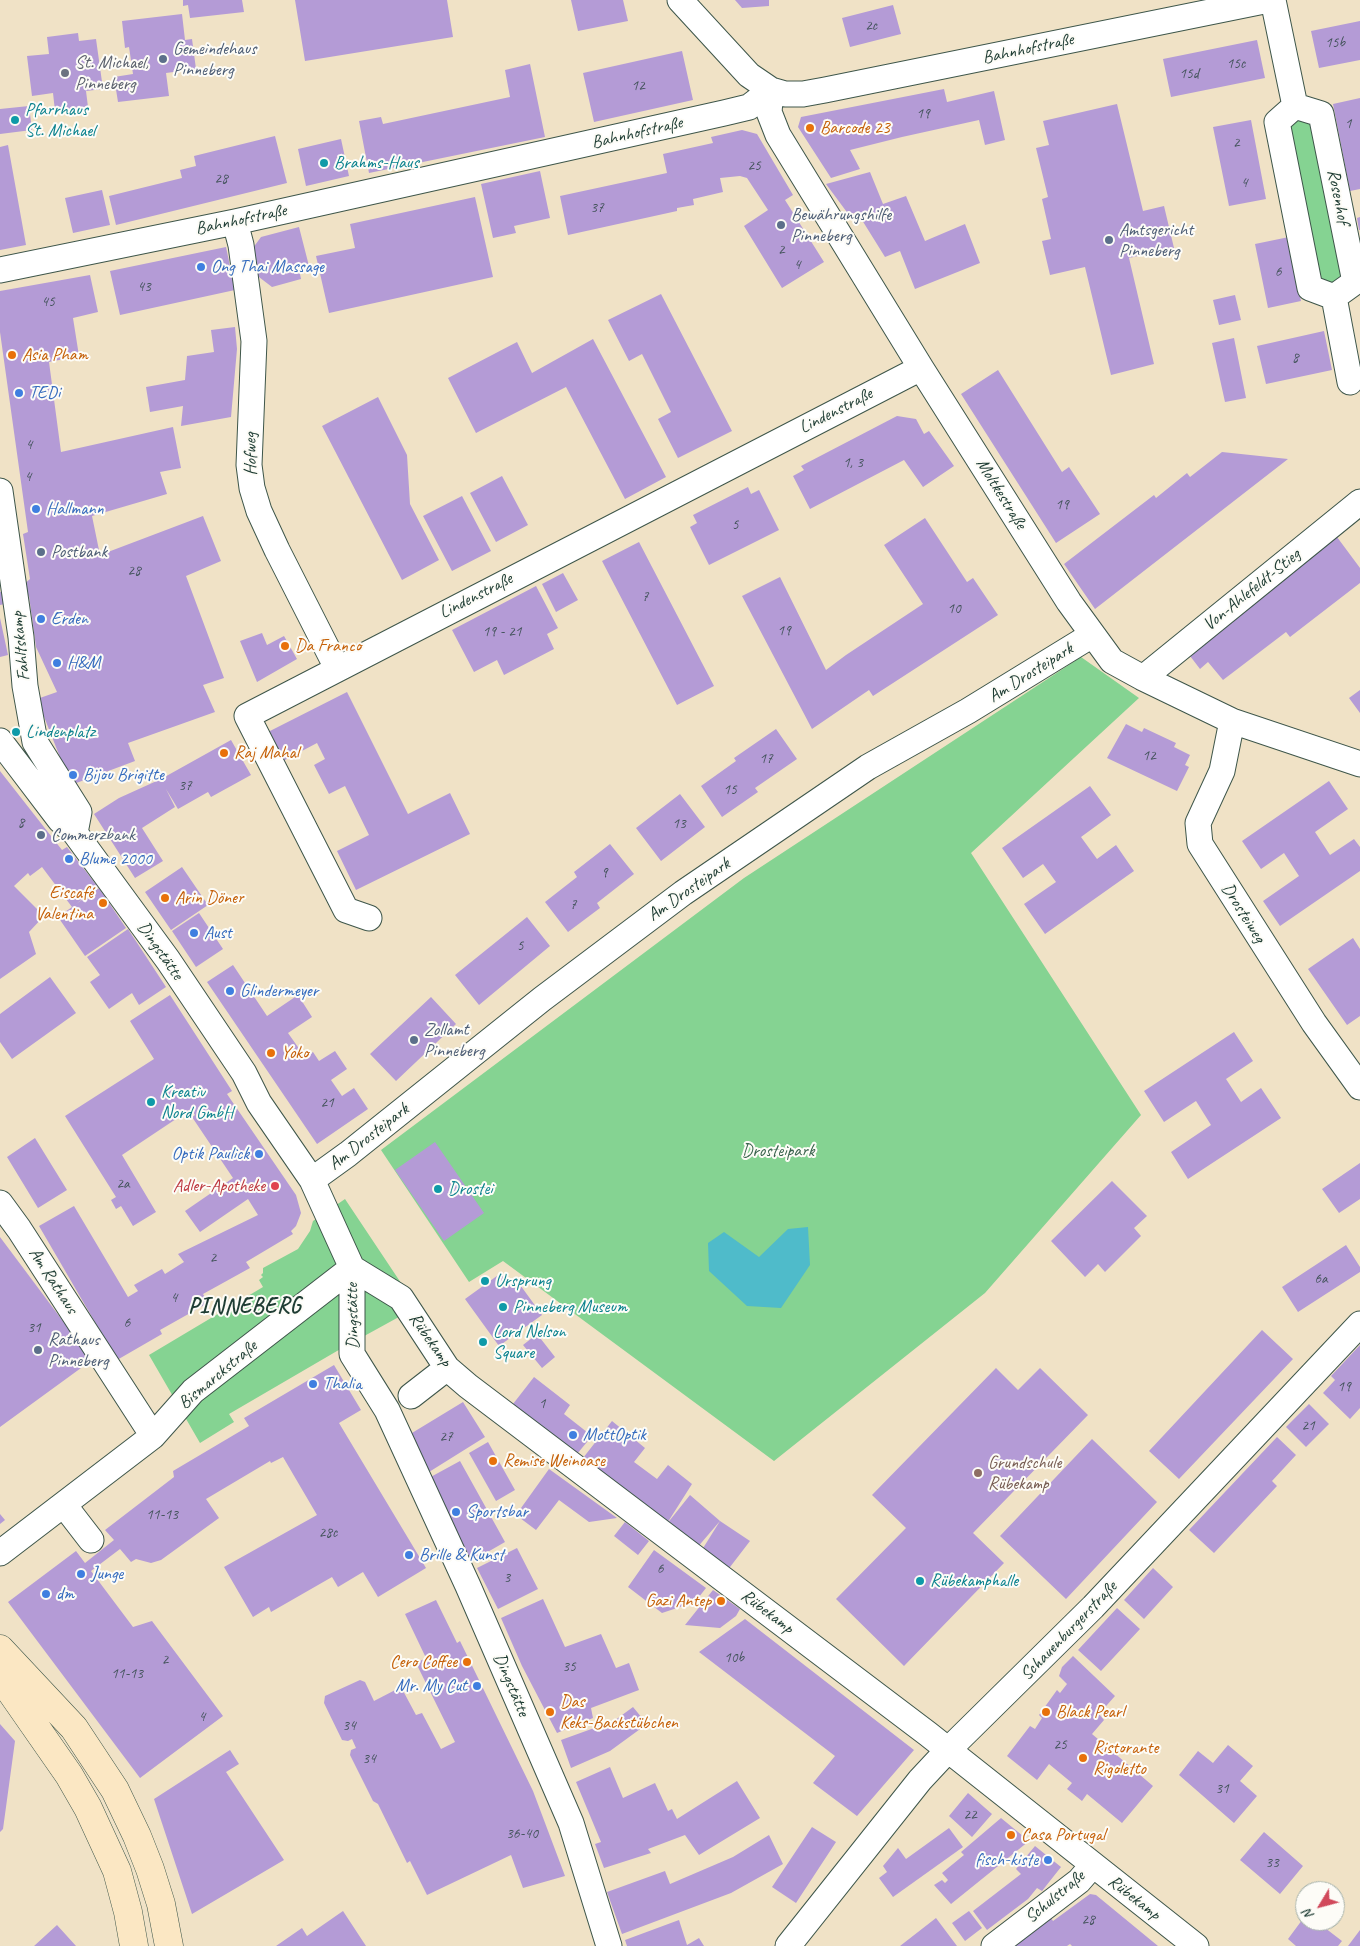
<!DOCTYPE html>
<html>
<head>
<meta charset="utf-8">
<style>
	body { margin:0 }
	#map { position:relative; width:1360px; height:1946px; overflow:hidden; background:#f0e2c6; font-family:Caveat,sans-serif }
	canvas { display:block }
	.north { position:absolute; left:1295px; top:1881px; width:50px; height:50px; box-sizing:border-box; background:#fdfcf7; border:1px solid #a4b0a9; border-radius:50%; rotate:233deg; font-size:14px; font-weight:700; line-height:20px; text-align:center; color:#1f3d34 }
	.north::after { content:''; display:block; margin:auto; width:18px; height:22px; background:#d1495b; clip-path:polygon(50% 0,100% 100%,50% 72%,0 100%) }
</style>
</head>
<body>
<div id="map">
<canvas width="1360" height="1946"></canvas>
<div class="north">N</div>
</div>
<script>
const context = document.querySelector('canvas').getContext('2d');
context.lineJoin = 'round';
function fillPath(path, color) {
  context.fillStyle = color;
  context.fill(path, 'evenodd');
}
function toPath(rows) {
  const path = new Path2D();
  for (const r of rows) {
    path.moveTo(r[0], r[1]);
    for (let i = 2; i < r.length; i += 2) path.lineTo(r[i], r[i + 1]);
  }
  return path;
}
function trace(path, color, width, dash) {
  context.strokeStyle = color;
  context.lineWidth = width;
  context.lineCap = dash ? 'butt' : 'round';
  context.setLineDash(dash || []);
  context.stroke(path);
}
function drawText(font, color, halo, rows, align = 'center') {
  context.font = font + ' Caveat,sans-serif';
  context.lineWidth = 4;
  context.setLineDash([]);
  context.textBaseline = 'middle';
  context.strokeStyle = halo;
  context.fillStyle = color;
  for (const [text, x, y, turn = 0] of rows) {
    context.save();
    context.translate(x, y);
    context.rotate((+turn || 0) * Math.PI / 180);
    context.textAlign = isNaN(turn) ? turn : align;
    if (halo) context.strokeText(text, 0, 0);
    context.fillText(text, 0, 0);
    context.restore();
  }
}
fillPath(toPath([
	[1298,117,1309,120,1345,274,1340,283,1321,286,1288,125],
	[1081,657,1139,698,971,853,1141,1115,985,1293,774,1461,503,1261,469,1282,381,1150,744,878],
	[345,1199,417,1307,337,1351,229,1414,234,1422,200,1443,149,1355,263,1287,259,1280,263,1277,261,1275,263,1273,263,1268,298,1249,310,1231,313,1221]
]), '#85d392');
fillPath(toPath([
	[808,1227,810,1265,781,1308,747,1306,709,1271,708,1243,724,1232,759,1257,788,1229]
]), '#4fbbca');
fillPath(toPath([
	[183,0,242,0,244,12,190,18,188,5,183,6],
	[295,0,447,0,453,37,305,61],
	[571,0,623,0,628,21,578,31],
	[735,0,769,0,769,6,742,8],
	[893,5,901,34,850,47,842,18],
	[182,14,185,40,192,39,196,69,166,73,169,96,118,102,114,77,133,74,129,47,125,48,122,21],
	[1360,21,1360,60,1319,68,1311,31],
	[78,33,79,41,96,39,103,89,86,91,88,107,55,111,53,93,32,96,27,56,49,54,47,37],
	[1257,40,1265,78,1171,97,1163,59],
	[682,51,693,100,594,122,583,73],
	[530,64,545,137,369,173,359,121,381,117,383,124,510,97,505,70],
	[944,89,947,102,994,91,1005,140,985,145,979,120,902,137,850,150,860,169,831,178,798,127,801,117],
	[1360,98,1360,189,1350,191,1333,104],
	[1117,104,1143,211,1164,206,1174,248,1129,258,1154,364,1111,375,1085,267,1050,275,1042,241,1051,239,1042,199,1048,197,1036,148,1049,145,1043,121],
	[29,106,32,130,0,134,0,109],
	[1251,120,1266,199,1229,206,1213,127],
	[742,130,757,134,793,195,785,200,824,262,782,288,744,226,768,210,747,178,740,176,720,178,723,192,693,199,694,205,677,208,677,211,568,235,560,196,667,173,663,154,713,143,711,137],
	[275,136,287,183,116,225,109,196,182,178,180,170,196,166,194,156],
	[341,139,349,176,306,186,298,149],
	[8,145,26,245,0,250,0,147],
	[540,171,550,218,514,226,516,233,493,238,481,184],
	[870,172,883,204,906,196,925,241,965,224,980,263,915,289,900,251,885,257,857,212,849,215,826,184],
	[102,190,110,225,73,233,65,198],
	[475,197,493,277,329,313,316,256,355,248,350,224],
	[1360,217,1360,230,1359,230,1357,218],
	[299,227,309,266,299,269,301,279,272,287,255,274,250,252,261,237],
	[1289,237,1301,301,1268,308,1255,244],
	[226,247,235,290,120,315,110,271],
	[90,275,98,312,73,318,79,356,49,362,61,452,173,427,181,468,160,472,167,494,92,516,100,555,203,516,221,561,186,576,224,678,203,685,215,712,128,743,135,761,71,785,37,699,57,692,36,647,29,596,25,594,23,585,30,579,23,534,28,532,0,332,0,291],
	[661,294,732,431,678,458,658,419,671,412,642,354,629,361,608,320],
	[1235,295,1241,320,1219,325,1213,300],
	[235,327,237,349,231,417,181,426,183,406,150,412,146,387,185,380,187,356,214,352,211,330],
	[1324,331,1332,370,1266,384,1257,346],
	[1234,338,1246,398,1225,402,1212,343],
	[593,339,666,477,625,499,566,387,476,433,448,378,517,342,532,373],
	[998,370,1062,472,1069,467,1100,514,1056,543,961,394],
	[378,397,407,455,410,504,439,560,402,580,322,426],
	[897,416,916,419,924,434,929,431,954,466,923,487,904,460,810,509,793,476,804,470,801,466],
	[1222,452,1288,459,1095,609,1064,564,1154,495,1156,498,1187,473,1190,477],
	[502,476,528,525,496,542,470,493],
	[748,487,751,494,759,490,779,530,709,565,690,527,697,523,693,515],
	[462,496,491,551,452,571,423,516],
	[925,518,967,582,973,578,998,615,873,696,869,690,812,729,742,596,780,577,826,670,846,655,923,604,884,545],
	[1337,537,1360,568,1360,583,1290,637,1286,632,1223,680,1208,662,1200,669,1187,652],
	[639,542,714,686,677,705,602,561],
	[563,573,578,600,556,612,542,584],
	[536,586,558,628,547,634,554,649,504,675,497,660,474,672,452,630],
	[3,591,5,604,0,605,0,592],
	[0,618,8,655,0,657],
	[262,633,267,645,284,636,297,659,257,682,240,641],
	[1360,690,1360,713,1349,698],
	[347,692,408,814,450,793,470,834,356,890,337,851,369,835,345,786,329,794,314,765,325,759,317,743,281,762,266,733],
	[1126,724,1142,732,1144,728,1176,743,1174,747,1190,755,1185,765,1189,767,1177,791,1107,758],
	[776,729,797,759,755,788,758,792,722,817,701,786,736,761,734,758],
	[231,740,251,775,211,797,208,792,178,809,166,789,175,807,142,828,163,861,135,878,94,814,119,798,161,779],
	[0,771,62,850,67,847,98,887,76,904,99,888,126,928,85,956,58,917,72,907,42,867,30,876,28,873,14,886,44,916,29,932,36,954,0,979],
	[1329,781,1348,809,1315,832,1330,855,1354,839,1360,847,1360,871,1280,926,1263,901,1299,876,1284,853,1261,869,1242,841],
	[1090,786,1111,815,1081,837,1097,859,1116,845,1134,871,1045,934,1024,904,1056,882,1043,864,1023,878,1002,848],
	[680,794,705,827,661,861,636,828],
	[610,844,634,874,597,903,600,908,568,932,545,902,577,877,574,872],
	[182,867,208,905,171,930,145,892],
	[199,913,223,949,196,967,172,931],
	[527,917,550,946,479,1005,455,975],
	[128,929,166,987,139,1005,132,993,109,1009,90,982,100,975,87,957],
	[1353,938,1360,949,1360,1016,1347,1025,1308,969],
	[233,965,267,1016,298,995,312,1017,288,1033,305,1057,313,1052,319,1061,335,1051,347,1069,331,1080,342,1096,354,1088,368,1109,317,1144,207,982],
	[50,977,76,1013,12,1059,0,1042,0,1014],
	[170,995,232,1091,227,1094,296,1195,301,1213,296,1226,291,1231,293,1234,246,1262,250,1268,203,1294,208,1303,160,1330,162,1334,117,1360,39,1226,74,1206,128,1297,138,1291,134,1285,162,1269,165,1274,184,1262,178,1254,258,1215,248,1199,200,1232,185,1211,233,1178,192,1117,195,1115,191,1109,122,1155,156,1212,133,1226,121,1206,116,1209,111,1200,116,1197,65,1116,154,1059,130,1021],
	[431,997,456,1024,396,1081,370,1054],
	[1234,1032,1253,1061,1226,1079,1241,1102,1261,1088,1281,1118,1188,1179,1171,1152,1211,1125,1196,1101,1164,1122,1144,1091],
	[35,1138,67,1190,38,1208,7,1157],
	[435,1142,484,1213,444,1241,395,1170],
	[1360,1163,1360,1199,1339,1213,1322,1189],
	[1112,1181,1147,1216,1134,1228,1141,1236,1105,1272,1098,1264,1085,1277,1051,1241],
	[0,1237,92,1360,0,1427],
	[1346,1245,1360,1267,1360,1272,1298,1312,1282,1287],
	[501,1273,511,1287,518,1282,542,1315,499,1346,465,1299],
	[1262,1330,1293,1359,1179,1479,1149,1451],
	[537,1334,555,1357,542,1368,523,1345],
	[1360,1345,1360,1408,1350,1419,1323,1393,1335,1380,1331,1376],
	[334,1365,361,1410,339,1423,426,1568,378,1597,363,1572,338,1587,332,1577,271,1612,269,1607,253,1617,224,1567,317,1515,283,1457,271,1463,270,1461,206,1499,219,1518,161,1560,151,1563,136,1559,131,1562,120,1549,91,1571,133,1627,152,1621,223,1716,140,1778,8,1602,76,1551,85,1563,114,1540,105,1530,174,1477,173,1471,249,1426,244,1418],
	[996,1368,1018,1390,1040,1368,1088,1415,973,1533,1004,1563,904,1666,836,1599,906,1528,872,1495],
	[534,1377,570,1405,564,1414,592,1436,577,1454,513,1404],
	[463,1402,485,1437,429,1472,407,1436],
	[1309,1404,1329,1424,1306,1447,1286,1427],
	[612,1421,645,1448,634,1462,657,1479,668,1465,692,1484,666,1525,583,1458],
	[1277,1437,1296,1455,1272,1481,1277,1486,1214,1553,1189,1530],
	[1092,1439,1157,1502,1066,1599,1000,1536],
	[488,1442,515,1490,496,1501,469,1453],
	[460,1461,505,1542,472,1561,427,1479],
	[549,1469,617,1518,589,1522,559,1500,536,1530,516,1515],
	[690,1495,720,1521,696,1549,666,1525],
	[0,1514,5,1520,0,1524],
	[720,1521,750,1541,727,1571,700,1553],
	[625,1522,649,1541,638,1555,614,1536],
	[517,1548,538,1589,498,1609,477,1568],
	[654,1550,706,1588,695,1602,662,1613,628,1587],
	[1153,1568,1173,1587,1144,1619,1124,1600],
	[713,1590,740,1609,736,1616,720,1628,685,1625],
	[543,1599,565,1647,601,1634,616,1668,629,1663,639,1690,591,1708,593,1718,557,1733,522,1666,501,1618],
	[436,1600,457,1643,460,1641,533,1791,565,1876,523,1888,511,1855,427,1895,410,1861,407,1863,378,1804,373,1801,350,1755,351,1750,356,1748,352,1739,348,1741,342,1740,324,1703,325,1696,360,1680,365,1682,374,1701,401,1687,416,1715,422,1713,441,1749,455,1742,416,1663,426,1658,405,1614],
	[1117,1608,1140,1629,1101,1671,1078,1650],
	[745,1619,914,1750,857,1816,813,1783,835,1756,699,1652],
	[1073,1656,1115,1696,1099,1714,1104,1720,1092,1734,1153,1786,1122,1823,1087,1794,1082,1801,1067,1789,1072,1783,1049,1764,1037,1780,1007,1756,1030,1726,1035,1729,1042,1718,1039,1715,1057,1690,1060,1693,1067,1684,1059,1676,1062,1667],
	[633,1707,647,1724,610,1751,571,1768,561,1740,597,1727,599,1732],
	[0,1724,15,1741,3,1829,0,1832],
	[1228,1745,1253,1766,1240,1781,1257,1796,1234,1823,1179,1775,1198,1751,1213,1763],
	[230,1750,239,1764,226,1772,284,1860,192,1914,154,1799],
	[610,1767,623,1798,655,1783,668,1811,672,1809,677,1819,737,1781,760,1818,699,1855,685,1835,648,1849,651,1853,604,1868,595,1844,601,1842,576,1782],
	[968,1793,992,1814,972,1837,949,1816],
	[1001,1818,1029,1841,951,1904,934,1885,942,1880,945,1883,948,1880,942,1873,964,1855,961,1852],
	[812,1827,836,1842,796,1903,772,1887],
	[949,1828,963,1847,893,1897,879,1878,887,1872,883,1866,898,1848,906,1859],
	[1264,1832,1303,1866,1280,1894,1240,1860],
	[769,1835,783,1864,731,1893,622,1934,607,1892,665,1871,670,1884,733,1857],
	[1035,1846,1061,1867,1042,1891,1037,1888,1028,1899,987,1930,973,1911,1021,1874,1016,1869],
	[1090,1894,1096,1895,1158,1946,1072,1946,1070,1944,1067,1946,1012,1946,1050,1917,1053,1921],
	[343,1911,366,1946,276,1946,302,1928,307,1936],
	[969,1911,982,1928,965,1941,952,1923],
	[1305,1916,1305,1921,1316,1921,1342,1941,1338,1946,1296,1946,1288,1939],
	[936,1918,957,1946,900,1946],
	[679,1920,687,1945,699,1938,704,1946,627,1946,625,1940],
	[57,1925,76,1946,34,1946],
	[1360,1930,1360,1946,1348,1946]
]), '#b49bd6');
const street = toPath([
	[680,0,749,75,771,90,785,94,803,94,825,90,1269,0],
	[1273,0,1295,106],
	[771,90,769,112,778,135,921,368,1069,602,1112,661,1143,678,1232,721,1360,764],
	[1295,106,1321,114,1355,282,1334,297],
	[1295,106,1277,122,1310,288,1334,297],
	[235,222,241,245,254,341,249,465,252,488,259,511,277,550,337,668],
	[0,270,235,222,724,113,749,107,771,90],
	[1334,297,1350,382],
	[0,491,21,637,25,686,35,742,79,812,75,833],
	[1143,678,1360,502],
	[1232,721,1222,771,1198,823,1200,844,1314,1023,1360,1087],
	[0,741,60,820,75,833,168,960,244,1073,259,1103,312,1180,352,1268,352,1354,387,1410,468,1586,571,1823,609,1946],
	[369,918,346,910,247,716,921,368],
	[312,1180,348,1154,542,999,683,893,868,767,968,711,1092,635],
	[0,1203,19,1229,153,1436],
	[352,1268,401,1298,447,1368,468,1386,928,1734,1196,1946],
	[411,1396,447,1368],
	[64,1505,91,1540],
	[0,1553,153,1436,193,1391,352,1268],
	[788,1946,920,1780,948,1750,1093,1607,1360,1324],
	[994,1946,1079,1881,1092,1866]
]);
const secondary = toPath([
	[0,1649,74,1728,115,1790,137,1836,150,1869,161,1904,169,1946],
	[0,1676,69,1775,88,1808,117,1871,128,1912,134,1946]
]);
trace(street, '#3e564a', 27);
trace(secondary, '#3e564a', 29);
trace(street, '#fff', 25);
trace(secondary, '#fbe7c3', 28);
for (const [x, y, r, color] of [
	[163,59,5,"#5c6f8a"],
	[65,73,5,"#6b7280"],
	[15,120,5,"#0f9aa8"],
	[810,128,5,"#e8710a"],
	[324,163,5,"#0f9aa8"],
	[781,225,5,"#5c6f8a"],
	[1109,240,5,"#5c6f8a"],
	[201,267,5,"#3f7fe0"],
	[12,355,5,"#e8710a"],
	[19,393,5,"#3f7fe0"],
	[36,509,5,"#3f7fe0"],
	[41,552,5,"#5c6f8a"],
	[41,619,5,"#3f7fe0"],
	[285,646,5,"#e8710a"],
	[57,663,5,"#3f7fe0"],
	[16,732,5,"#0f9aa8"],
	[224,753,5,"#e8710a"],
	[73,775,5,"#3f7fe0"],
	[41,835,5,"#5c6f8a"],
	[69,859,5,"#3f7fe0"],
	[165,898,5,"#e8710a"],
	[103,903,5,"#e8710a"],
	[194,933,5,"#3f7fe0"],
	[230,991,5,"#3f7fe0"],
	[414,1040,5,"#5c6f8a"],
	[271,1053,5,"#e8710a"],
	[151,1102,5,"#0f9aa8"],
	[259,1154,5,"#3f7fe0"],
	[275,1186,5,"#e0444e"],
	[438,1189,5,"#0f9aa8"],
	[485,1281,5,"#0f9aa8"],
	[503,1307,5,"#0f9aa8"],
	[483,1342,5,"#0f9aa8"],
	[38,1350,5,"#5c6f8a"],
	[313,1384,5,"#3f7fe0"],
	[573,1435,5,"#3f7fe0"],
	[493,1461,5,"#e8710a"],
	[978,1473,5,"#8d6e63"],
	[456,1512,5,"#3f7fe0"],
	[409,1555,5,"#3f7fe0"],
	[81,1574,5,"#3f7fe0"],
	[920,1581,5,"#0f9aa8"],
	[46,1594,5,"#3f7fe0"],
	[721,1601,5,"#e8710a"],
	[467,1662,5,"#e8710a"],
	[477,1686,5,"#3f7fe0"],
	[550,1712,5,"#e8710a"],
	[1046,1712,5,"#e8710a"],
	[1083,1758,5,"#e8710a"],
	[1011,1835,5,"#e8710a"],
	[1048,1860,5,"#3f7fe0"]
]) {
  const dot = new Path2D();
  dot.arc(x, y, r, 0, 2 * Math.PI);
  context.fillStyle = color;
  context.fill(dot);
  trace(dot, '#fdfcf7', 2);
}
drawText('15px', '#44545c', null, [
	["2c",871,26],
	["15b",1335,43],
	["15c",1236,64],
	["15d",1189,74],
	["12",638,86],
	["19",923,114],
	["1",1348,124],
	["2",1236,143],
	["25",754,166],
	["28",221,179],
	["4",1244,183],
	["37",597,208],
	["2",781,250],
	["4",797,265],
	["6",1278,272],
	["43",144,287],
	["45",48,302],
	["8",1295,358],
	["4",29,445],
	["1, 3",853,463],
	["4",28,477],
	["19",1062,505],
	["5",735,525],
	["28",134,571],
	["7",645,597],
	["10",954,609],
	["19",784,631],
	["19 - 21",502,632],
	["12",1149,756],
	["17",766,759],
	["37",185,786],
	["15",730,790],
	["8",21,823],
	["13",679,824],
	["9",604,873],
	["7",573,905],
	["5",520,946],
	["21",327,1103],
	["2a",123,1184],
	["2",213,1258],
	["6a",1321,1279],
	["4",174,1298],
	["6",127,1323],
	["31",34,1328],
	["19",1344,1387],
	["1",542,1404],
	["21",1308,1426],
	["27",446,1437],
	["11-13",162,1515],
	["28c",328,1533],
	["6",660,1569],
	["3",507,1578],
	["10b",734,1658],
	["2",165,1660],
	["35",569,1667],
	["11-13",127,1674],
	["4",202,1717],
	["34",349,1726],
	["25",1060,1745],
	["34",369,1759],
	["31",1222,1789],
	["22",970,1815],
	["36-40",522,1834],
	["33",1272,1863],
	["28",1088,1920]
]);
drawText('18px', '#4e5e75', '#fdfcf7', [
	["Gemeindehaus",173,49],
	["Pinneberg",173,70],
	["Bewährungshilfe",791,215],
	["Pinneberg",791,236],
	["Amtsgericht",1119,230],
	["Pinneberg",1119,251],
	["Postbank",51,552],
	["Commerzbank",51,835],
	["Zollamt",424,1030],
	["Pinneberg",424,1051],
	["Rathaus",48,1340],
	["Pinneberg",48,1361]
], 'left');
drawText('18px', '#1f3d34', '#fdfcf7', [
	["Bahnhofstraße",1028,49,-12],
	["Bahnhofstraße",637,133,-13],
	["Rosenhof",1338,197,79],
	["Bahnhofstraße",241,220,-12],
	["Lindenstraße",836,411,-27],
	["Hofweg",251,454,-91],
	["Moltkestraße",1001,494,58],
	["Von-Ahlefeldt-Stieg",1252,590,-39],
	["Lindenstraße",476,596,-27],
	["Fahltskamp",21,646,-96],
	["Am Drosteipark",1031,673,-32],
	["Am Drosteipark",689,890,-35],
	["Drosteiweg",1243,913,58],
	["Dingstätte",160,951,55],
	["Am Drosteipark",369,1137,-38],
	["Am Rathaus",53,1281,57],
	["Dingstätte",353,1316,-91],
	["Rübekamp",430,1340,55],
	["Bismarckstraße",218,1375,-40],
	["Rübekamp",767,1612,37],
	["Schauenburgerstraße",1069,1631,-46],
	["Dingstätte",511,1685,67],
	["Schulstraße",1055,1897,-40],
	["Rübekamp",1134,1898,38]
]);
drawText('18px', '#5b616d', '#fdfcf7', [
	["St. Michael,",75,63],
	["Pinneberg",75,84]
], 'left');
drawText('18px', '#0d838f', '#fdfcf7', [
	["Pfarrhaus",25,110],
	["St. Michael",25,131],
	["Brahms-Haus",334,163],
	["Lindenplatz",26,732],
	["Kreativ",161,1092],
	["Nord GmbH",161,1113],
	["Drostei",448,1189],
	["Ursprung",495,1281],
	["Pinneberg Museum",513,1307],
	["Lord Nelson",493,1332],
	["Square",493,1353],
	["Rübekamphalle",930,1581]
], 'left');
drawText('18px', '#c56008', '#fdfcf7', [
	["Barcode 23",820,128],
	["Asia Pham",22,355],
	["Da Franco",295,646],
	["Raj Mahal",234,753],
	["Eiscafé",93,893,"right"],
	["Valentina",93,914,"right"],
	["Arin Döner",175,898],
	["Yoko",281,1053],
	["Remise Weinoase",503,1461],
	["Gazi Antep",711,1601,"right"],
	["Cero Coffee",457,1662,"right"],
	["Das",560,1702],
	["Keks-Backstübchen",560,1723],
	["Black Pearl",1056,1712],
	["Ristorante",1093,1748],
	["Rigoletto",1093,1769],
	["Casa Portugal",1021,1835]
], 'left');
drawText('18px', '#366cbe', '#fdfcf7', [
	["Ong Thai Massage",211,267],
	["TEDi",29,393],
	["Hallmann",46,509],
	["Erden",51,619],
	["H&M",67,663],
	["Bijou Brigitte",83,775],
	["Blume 2000",79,859],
	["Aust",204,933],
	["Glindermeyer",240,991],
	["Optik Paulick",249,1154,"right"],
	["Thalia",323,1384],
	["MottOptik",583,1435],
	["Sportsbar",466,1512],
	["Brille & Kunst",419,1555],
	["Junge",91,1574],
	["dm",56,1594],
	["Mr. My Cut",467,1686,"right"],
	["fisch-kiste",1038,1860,"right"]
], 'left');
drawText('18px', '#38624c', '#fdfcf7', [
	["Drosteipark",778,1151]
]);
drawText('18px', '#be3a42', '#fdfcf7', [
	["Adler-Apotheke",265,1186]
], 'right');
drawText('18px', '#785e54', '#fdfcf7', [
	["Grundschule",988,1463],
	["Rübekamp",988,1484]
], 'left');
context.letterSpacing = '1px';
drawText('bold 22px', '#1f3d34', '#fdfcf7', [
	["PINNEBERG",245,1307]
]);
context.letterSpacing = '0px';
</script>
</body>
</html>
